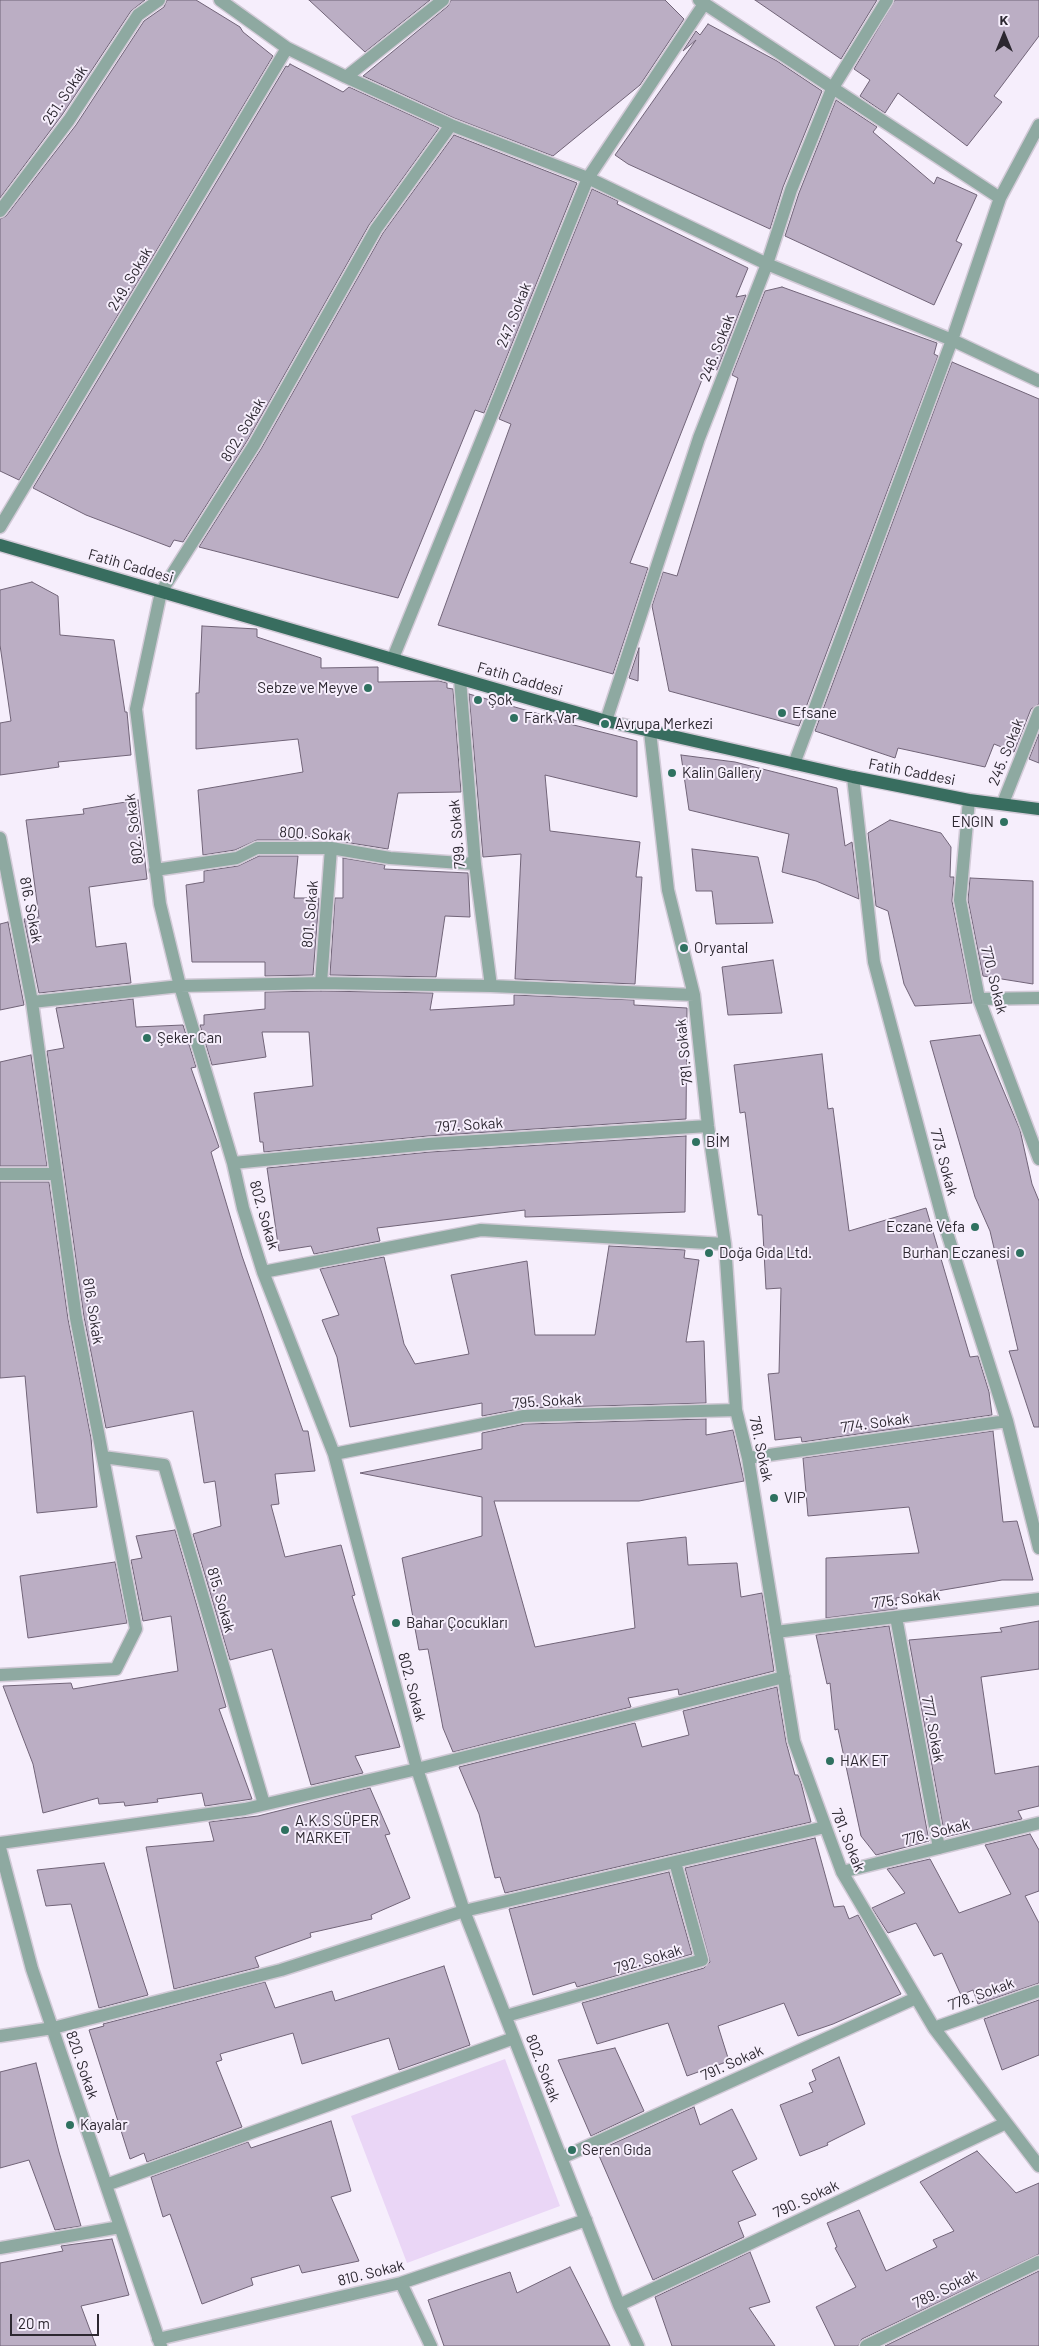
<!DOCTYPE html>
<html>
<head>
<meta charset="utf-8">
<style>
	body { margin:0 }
	#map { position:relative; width:1039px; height:2346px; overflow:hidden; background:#f6eefc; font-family:Barlow,sans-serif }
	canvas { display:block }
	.north { position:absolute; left:979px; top:10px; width:50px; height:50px; -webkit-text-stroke:4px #f6eefc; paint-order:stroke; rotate:0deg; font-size:14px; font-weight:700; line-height:20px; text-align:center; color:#2c2730 }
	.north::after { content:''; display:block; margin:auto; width:18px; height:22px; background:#2c2730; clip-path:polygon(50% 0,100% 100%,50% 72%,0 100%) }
	.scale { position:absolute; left:10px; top:2314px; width:89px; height:22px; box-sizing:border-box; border:2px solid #2c2730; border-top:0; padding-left:6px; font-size:15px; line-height:18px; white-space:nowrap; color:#2c2730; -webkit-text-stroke:4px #f6eefc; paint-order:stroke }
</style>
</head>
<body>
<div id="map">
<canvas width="1039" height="2346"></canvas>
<div class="north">K</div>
<div class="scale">20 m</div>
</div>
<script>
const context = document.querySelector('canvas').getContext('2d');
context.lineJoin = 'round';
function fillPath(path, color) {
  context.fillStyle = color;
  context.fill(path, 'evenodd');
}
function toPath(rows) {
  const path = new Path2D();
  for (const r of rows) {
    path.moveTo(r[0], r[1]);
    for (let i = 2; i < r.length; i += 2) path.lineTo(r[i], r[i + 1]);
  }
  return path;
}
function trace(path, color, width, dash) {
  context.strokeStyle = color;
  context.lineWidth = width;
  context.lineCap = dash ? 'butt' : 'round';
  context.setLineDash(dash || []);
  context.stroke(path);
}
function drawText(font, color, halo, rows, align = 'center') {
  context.font = font + ' Barlow,sans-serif';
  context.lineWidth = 4;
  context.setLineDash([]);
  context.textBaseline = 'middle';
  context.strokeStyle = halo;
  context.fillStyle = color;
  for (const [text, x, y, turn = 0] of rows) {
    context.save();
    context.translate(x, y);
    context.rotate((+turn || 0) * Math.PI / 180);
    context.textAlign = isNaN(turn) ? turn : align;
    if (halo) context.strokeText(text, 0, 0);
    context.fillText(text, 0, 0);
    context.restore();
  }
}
fillPath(toPath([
	[505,2059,560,2206,407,2263,351,2116]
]), '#ead6f6');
const building = toPath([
	[0,0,145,0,131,11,62,115,0,198,0,0],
	[167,0,196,0,240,27,243,32,273,56,19,480,0,471,0,219,6,216,76,125,144,21,164,7,167,0],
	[309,0,430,0,365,52,309,0],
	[451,0,665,0,684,19,640,85,553,156,454,118,363,76,448,6,451,0],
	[755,0,877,0,841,59,755,0],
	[895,0,1039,0,1039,36,994,96,1002,102,967,146,898,93,885,113,860,96,870,80,854,69,895,0],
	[708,24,777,61,822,91,783,187,770,229,628,164,615,155,696,40,683,51,696,31,700,35,708,24],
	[290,64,343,92,349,87,439,128,369,225,247,441,183,542,174,540,170,547,86,515,33,488,286,66,288,67,290,64],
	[836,100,877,127,873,132,934,184,937,177,977,195,956,241,962,244,934,305,785,236,799,193,836,100],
	[454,135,577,183,484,413,475,410,398,598,199,547,261,449,383,233,454,135],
	[592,189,618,201,617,204,748,268,736,297,746,295,717,370,707,367,630,563,648,568,613,674,438,625,511,424,499,419,592,189],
	[782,287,937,343,934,354,938,356,799,726,669,691,652,606,663,572,677,576,738,378,732,375,765,291,782,287],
	[952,362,1039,399,1039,704,1031,709,1014,752,994,744,985,767,898,748,895,758,815,731,952,362],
	[32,582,58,596,60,635,114,640,125,712,127,712,131,755,58,762,59,767,0,775,0,723,11,721,0,645,0,590,32,582],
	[202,626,257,629,257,637,321,658,321,668,378,667,378,682,439,681,447,683,447,688,453,689,461,792,398,793,388,849,300,835,299,840,257,840,235,850,203,855,198,790,303,772,298,739,196,749,196,693,199,693,202,626],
	[639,648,638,681,629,678,639,648],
	[469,694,550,717,550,719,637,741,637,797,545,775,550,831,640,842,636,877,642,877,635,984,515,979,521,854,483,857,469,694],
	[1039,734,1039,763,1029,759,1039,734],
	[681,755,735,762,837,788,845,846,852,842,859,899,816,881,782,872,789,834,689,810,681,755],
	[138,800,147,879,89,887,96,947,126,943,131,983,39,993,24,919,39,917,26,820,84,814,83,809,138,800],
	[890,820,941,833,951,847,950,877,954,877,952,901,972,1003,915,1006,904,984,888,911,876,906,868,833,890,820],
	[692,849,758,857,773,923,716,924,712,891,696,891,692,849],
	[259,856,298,856,294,898,319,898,313,975,265,976,265,962,192,962,186,885,204,882,204,871,238,866,259,856],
	[343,858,385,865,384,869,468,873,470,917,445,916,436,977,330,975,335,898,343,898,343,858],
	[970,878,1033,881,1033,984,983,976,968,900,970,878],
	[8,922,24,1005,0,1010,0,924,8,922],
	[773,960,782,1013,728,1015,722,967,773,960],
	[321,991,433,993,430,1010,514,1005,514,995,634,1000,634,1005,687,1008,686,1119,428,1136,264,1152,263,1142,260,1142,254,1093,313,1086,309,1032,262,1032,266,1057,212,1065,200,1025,204,1025,204,1015,265,1009,265,992,321,991],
	[133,999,136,1027,183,1025,196,1067,191,1068,219,1147,211,1152,242,1256,303,1431,308,1431,315,1471,275,1474,279,1504,271,1505,285,1557,341,1545,355,1595,352,1596,400,1747,355,1756,363,1773,311,1785,272,1649,230,1660,193,1534,221,1526,215,1481,204,1483,193,1411,106,1428,84,1317,47,1051,64,1048,56,1008,133,999],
	[980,1035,1020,1130,1032,1184,1039,1201,1039,1427,1034,1427,1009,1351,1018,1350,990,1231,975,1197,930,1041,980,1035],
	[822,1054,828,1109,833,1108,849,1231,926,1208,970,1357,978,1356,989,1392,992,1415,802,1442,801,1437,775,1440,768,1374,779,1373,781,1288,766,1289,762,1215,758,1215,745,1112,740,1113,734,1065,822,1054],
	[31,1055,47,1166,0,1166,0,1062,31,1055],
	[686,1136,685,1212,525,1217,525,1210,377,1228,380,1241,314,1254,311,1246,279,1251,267,1168,430,1152,686,1136],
	[0,1182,49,1182,68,1319,91,1438,97,1507,37,1513,25,1376,0,1378,0,1182],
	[609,1246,685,1250,684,1258,699,1260,686,1342,704,1341,706,1403,524,1408,482,1416,482,1403,350,1427,337,1357,322,1320,339,1315,320,1269,384,1257,404,1344,415,1364,469,1354,451,1275,527,1261,535,1335,595,1335,609,1246],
	[706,1419,706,1435,733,1430,744,1481,639,1501,494,1501,535,1647,635,1628,627,1543,686,1537,688,1565,737,1563,741,1597,762,1593,774,1671,679,1695,678,1689,628,1698,631,1707,453,1752,443,1728,428,1649,419,1650,402,1558,482,1536,482,1497,360,1473,482,1449,482,1433,525,1424,706,1419],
	[993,1431,1003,1522,1017,1521,1033,1580,1002,1580,896,1598,897,1609,826,1618,826,1558,919,1553,909,1507,808,1516,803,1458,993,1431],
	[175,1530,226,1707,219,1709,252,1799,205,1806,202,1793,157,1799,158,1802,125,1806,124,1802,99,1804,98,1798,43,1813,33,1764,3,1686,71,1683,73,1689,178,1671,171,1616,143,1621,131,1560,142,1558,136,1536,175,1530],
	[115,1562,127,1623,28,1638,20,1576,115,1562],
	[1039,1621,1039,1669,981,1677,995,1774,1039,1766,1039,1806,1018,1811,1022,1819,945,1837,909,1640,1002,1632,1000,1628,1039,1621],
	[889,1626,929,1841,876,1855,861,1836,838,1729,835,1730,830,1683,827,1684,816,1635,889,1626],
	[777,1687,786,1742,795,1775,798,1775,801,1783,811,1822,505,1893,500,1877,495,1878,479,1814,459,1767,635,1723,642,1747,689,1735,683,1711,777,1687],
	[370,1788,390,1834,385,1835,410,1898,371,1915,372,1919,310,1933,311,1937,255,1957,259,1967,174,1989,146,1847,214,1841,209,1822,258,1816,370,1788],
	[1030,1834,1039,1850,1039,1891,1025,1896,1039,1923,1039,1983,978,2004,973,1990,961,1995,942,1953,934,1956,916,1923,888,1933,872,1908,905,1893,887,1869,930,1859,959,1913,1011,1894,985,1845,1030,1834],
	[815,1838,834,1907,844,1906,849,1919,858,1915,901,1994,833,2024,798,2036,784,2003,718,2026,729,2061,687,2076,668,2023,597,2044,582,2003,704,1968,710,1962,685,1868,815,1838],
	[104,1863,148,1995,99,2008,71,1904,46,1906,37,1870,104,1863],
	[669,1872,692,1954,577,1987,575,1982,533,1995,509,1909,669,1872],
	[444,1966,470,2045,399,2070,389,2038,302,2064,293,2033,220,2054,222,2060,216,2062,242,2127,147,2162,144,2153,130,2159,89,2030,104,2026,103,2024,265,1982,275,2008,332,1991,335,2001,444,1966],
	[1039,2000,1039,2055,1002,2070,984,2019,1039,2000],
	[615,2048,644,2111,591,2136,558,2060,615,2048],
	[839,2057,865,2124,827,2143,828,2145,800,2156,780,2105,813,2092,809,2083,816,2080,812,2070,839,2057],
	[36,2063,59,2152,81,2226,55,2230,29,2160,0,2168,0,2072,36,2063],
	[694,2107,700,2125,732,2109,757,2159,732,2171,756,2215,738,2222,744,2237,653,2280,597,2151,694,2107],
	[331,2121,351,2191,331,2197,359,2261,302,2273,299,2265,251,2278,253,2285,202,2304,170,2214,163,2217,151,2177,248,2142,251,2148,331,2121],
	[977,2151,1016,2193,1039,2183,1039,2254,862,2339,858,2346,835,2346,816,2307,856,2287,835,2248,837,2247,827,2223,859,2210,886,2271,937,2247,933,2240,954,2231,920,2182,977,2151],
	[112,2239,129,2295,81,2306,96,2346,0,2346,0,2263,63,2251,61,2246,112,2239],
	[750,2252,770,2302,749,2308,775,2346,672,2346,655,2297,750,2252],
	[570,2267,610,2346,444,2346,428,2300,510,2272,517,2293,570,2267],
	[1039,2271,1039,2346,885,2346,1039,2271]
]);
fillPath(building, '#bbaec4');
trace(building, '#716478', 1);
const minor = toPath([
	[220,0,287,48,346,77,451,125,588,178,767,264,952,340,1039,381],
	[699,0,1000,198],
	[346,77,443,0],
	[451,125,376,229,254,445,161,592,136,709,160,904,180,986,233,1163,243,1208,263,1272,334,1454,417,1769,464,1911,619,2305,638,2346],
	[0,211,69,120,138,15,159,0],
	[0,527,287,48],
	[393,658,588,178,704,4],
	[460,679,475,864,491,986],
	[606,721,699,438,767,264,791,190,832,89,887,0],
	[650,732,668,890,694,995,708,1126,725,1244,736,1410,748,1458,794,1741,842,1872,934,2028,1039,2166],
	[794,764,952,340,1000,198,1039,125],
	[853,777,874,962,942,1217,1007,1421,1039,1548],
	[969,800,960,900,979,999,1039,1159],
	[1003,803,1039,712],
	[0,838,32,1002,76,1318,136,1629,116,1669,0,1675],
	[155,870,237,858,257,848,331,848,390,858,475,864],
	[321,983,331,848],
	[979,999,1039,998],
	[32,1002,180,986,321,983,491,986,694,995],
	[233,1163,429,1144,708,1126],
	[0,1174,56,1174],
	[263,1272,481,1230,725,1244],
	[334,1454,524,1416,736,1410],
	[103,1457,164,1465,264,1804],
	[748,1458,1007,1421],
	[896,1617,939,1848],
	[776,1632,1039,1599],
	[0,1843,245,1809,417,1769,784,1677],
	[0,1848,32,1969,161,2346],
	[842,1872,1039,1823],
	[506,2016,702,1960,675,1862],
	[934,2028,1039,1991],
	[0,2036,53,2028,281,1970,464,1911,825,1827],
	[561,2158,916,1998],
	[106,2185,514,2038],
	[0,2248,120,2227],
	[401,2283,431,2346],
	[619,2305,1006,2123],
	[158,2339,401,2283,586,2220],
	[866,2346,1039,2262]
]);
const major = toPath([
	[0,545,606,721,853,777,969,800,1039,809]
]);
trace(minor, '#d2cad7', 15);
trace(major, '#d2cad7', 15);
trace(minor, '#8ea9a1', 12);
trace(major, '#386d5f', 12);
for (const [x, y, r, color] of [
	[368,688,5,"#2f7160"],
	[478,700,5,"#2f7160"],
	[782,713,5,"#2f7160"],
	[514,718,5,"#2f7160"],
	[605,724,5,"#2f7160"],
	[672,773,5,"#2f7160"],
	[1004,822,5,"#2f7160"],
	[684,948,5,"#2f7160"],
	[147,1038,5,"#2f7160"],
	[696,1142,5,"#2f7160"],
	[975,1227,5,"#2f7160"],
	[709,1253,5,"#2f7160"],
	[1020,1253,5,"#2f7160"],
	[774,1498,5,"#2f7160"],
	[396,1623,5,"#2f7160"],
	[830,1761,5,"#2f7160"],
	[285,1830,5,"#2f7160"],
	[70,2125,5,"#2f7160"],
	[572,2150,5,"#2f7160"]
]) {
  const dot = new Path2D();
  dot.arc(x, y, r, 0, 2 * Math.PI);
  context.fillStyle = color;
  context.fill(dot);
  trace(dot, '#f6eefc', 2);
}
drawText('15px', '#2c2730', '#f6eefc', [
	["251. Sokak",65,95,-56],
	["249. Sokak",130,279,-59],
	["247. Sokak",514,315,-68],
	["246. Sokak",717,348,-69],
	["802. Sokak",243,430,-59],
	["Fatih Caddesi",131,566,16],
	["Fatih Caddesi",520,679,16],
	["245. Sokak",1006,752,-68],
	["Fatih Caddesi",912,772,11],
	["802. Sokak",134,829,-97],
	["800. Sokak",315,834,3],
	["799. Sokak",457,834,-95],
	["816. Sokak",31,910,79],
	["801. Sokak",310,914,-85],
	["770. Sokak",994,980,76],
	["781. Sokak",684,1052,-96],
	["797. Sokak",469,1125,-4],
	["773. Sokak",944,1162,75],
	["802. Sokak",264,1215,74],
	["816. Sokak",93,1311,81],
	["795. Sokak",547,1401,-4],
	["774. Sokak",875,1423,-8],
	["781. Sokak",761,1449,78],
	["775. Sokak",906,1599,-7],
	["815. Sokak",221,1600,74],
	["802. Sokak",412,1687,75],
	["777. Sokak",933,1729,79],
	["776. Sokak",936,1832,-14],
	["781. Sokak",848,1840,68],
	["792. Sokak",648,1959,-16],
	["778. Sokak",981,1994,-20],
	["791. Sokak",732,2063,-24],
	["820. Sokak",82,2065,71],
	["802. Sokak",543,2068,69],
	["790. Sokak",806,2199,-25],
	["810. Sokak",371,2273,-14],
	["789. Sokak",945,2289,-26]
]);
drawText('15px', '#2c2730', '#f6eefc', [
	["Sebze ve Meyve",358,688,"right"],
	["Şok",488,700],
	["Efsane",792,713],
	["Fark Var",524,718],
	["Avrupa Merkezi",615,724],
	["Kalin Gallery",682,773],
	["ENGIN",994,822,"right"],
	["Oryantal",694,948],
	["Şeker Can",157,1038],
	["BİM",706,1142],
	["Eczane Vefa",965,1227,"right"],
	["Doğa Gıda Ltd.",719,1253],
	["Burhan Eczanesi",1010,1253,"right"],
	["VIP",784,1498],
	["Bahar Çocukları",406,1623],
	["HAK ET",840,1761],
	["A.K.S SÜPER",295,1821],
	["MARKET",295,1838],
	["Kayalar",80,2125],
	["Seren Gıda",582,2150]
], 'left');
</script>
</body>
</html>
